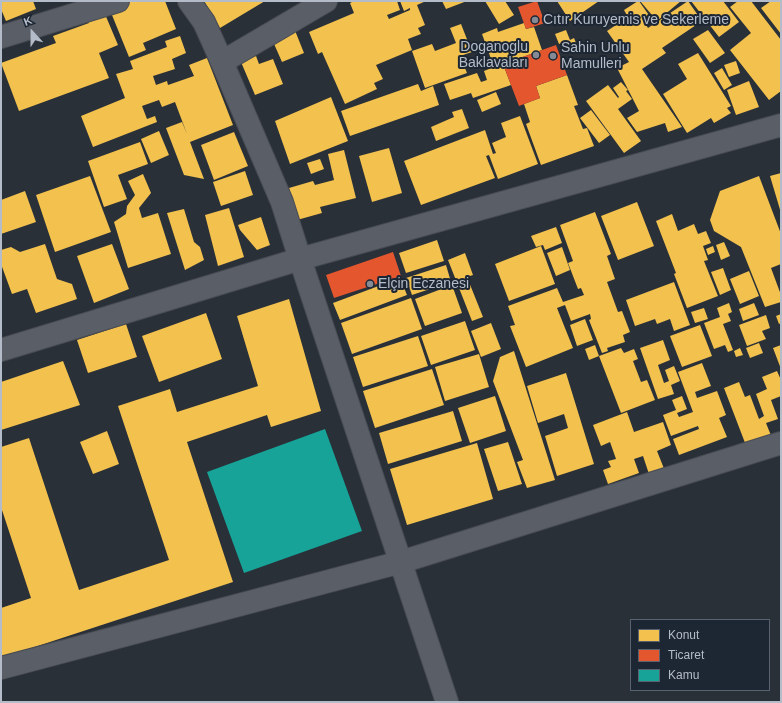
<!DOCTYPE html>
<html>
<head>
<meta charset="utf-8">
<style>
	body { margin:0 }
	#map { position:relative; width:782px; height:703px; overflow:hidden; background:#2a3038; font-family:Arial,sans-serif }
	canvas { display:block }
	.frame { position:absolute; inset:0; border:2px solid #b4bcc9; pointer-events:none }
	.legend { position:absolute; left:630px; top:619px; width:140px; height:72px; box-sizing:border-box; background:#1d2633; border:1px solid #59626f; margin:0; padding:5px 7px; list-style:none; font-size:12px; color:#b4bcc9 }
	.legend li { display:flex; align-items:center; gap:8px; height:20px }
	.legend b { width:20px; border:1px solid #59626f }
	.north { position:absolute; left:12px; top:12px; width:40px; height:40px; -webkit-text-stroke:3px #1d2633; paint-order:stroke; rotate:339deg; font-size:11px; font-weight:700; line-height:16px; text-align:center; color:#b4bcc9 }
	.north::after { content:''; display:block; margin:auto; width:14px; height:18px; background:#b4bcc9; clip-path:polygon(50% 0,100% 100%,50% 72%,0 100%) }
</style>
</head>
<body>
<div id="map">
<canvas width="782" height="703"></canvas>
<div class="frame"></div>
<ul class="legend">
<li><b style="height:11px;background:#f2c14e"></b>Konut</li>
<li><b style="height:11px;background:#e4572e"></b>Ticaret</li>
<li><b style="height:11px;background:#17a398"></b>Kamu</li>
</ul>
<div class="north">K</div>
</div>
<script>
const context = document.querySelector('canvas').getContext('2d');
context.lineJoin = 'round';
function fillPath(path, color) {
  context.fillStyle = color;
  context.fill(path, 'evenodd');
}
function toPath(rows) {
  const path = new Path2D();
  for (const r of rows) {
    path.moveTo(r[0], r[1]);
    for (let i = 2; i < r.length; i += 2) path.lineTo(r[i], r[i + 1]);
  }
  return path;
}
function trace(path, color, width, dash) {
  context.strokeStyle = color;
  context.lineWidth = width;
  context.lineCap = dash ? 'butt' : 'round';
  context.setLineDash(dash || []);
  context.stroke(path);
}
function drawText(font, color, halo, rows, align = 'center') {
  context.font = font + ' Arial,sans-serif';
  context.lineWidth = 4;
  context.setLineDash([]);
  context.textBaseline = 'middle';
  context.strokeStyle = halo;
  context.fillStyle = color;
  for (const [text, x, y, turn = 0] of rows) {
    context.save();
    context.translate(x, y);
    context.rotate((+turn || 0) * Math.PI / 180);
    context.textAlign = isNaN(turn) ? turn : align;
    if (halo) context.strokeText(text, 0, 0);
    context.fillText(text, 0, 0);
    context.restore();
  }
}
fillPath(toPath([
	[1,1,33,1,36,9,6,21,1,9],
	[132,1,165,1,176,29,143,43,146,50,129,57,112,15,126,10,126,4],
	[204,1,265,1,220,28],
	[354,1,397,1,400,10,387,15,389,19,410,10,410,8,404,11,400,1,426,1,417,5,425,25,418,28,421,34,408,39,412,50,376,65,383,79,374,83,377,89,345,104,322,52,318,54,309,32,354,13,350,3],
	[442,1,467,1,446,9],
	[485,1,505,1,514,15,499,24],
	[557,1,599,1,570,21],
	[638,1,639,1,653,21,646,25,648,28,688,1,702,21,662,48,666,53,642,69,682,127,668,132,665,123,637,132,627,118,639,111,617,68,629,62,607,31,628,17,624,10],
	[640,1,681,1,657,21],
	[691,1,723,1,739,22,719,37],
	[738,1,751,1,781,40,781,91,769,100,730,50,751,33,730,7],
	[771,1,781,1,781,34,761,8],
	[102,7,118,45,99,53,109,78,19,111,1,63,56,43,53,36,89,23,84,15],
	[524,23,526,29,534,27,542,50,503,64,511,85,473,98,471,93,450,100,444,84,477,73,481,82,487,80,484,71,494,67,482,34,497,28,498,32],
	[461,24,472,52,460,56,467,73,425,88,412,51,432,44,435,51,456,43,450,28],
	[294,28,304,53,282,62,271,37],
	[566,30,570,40,574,38,578,48,568,52,564,42,559,44,555,34],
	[708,30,725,53,710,63,693,39],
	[180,36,186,53,172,59,175,69,153,76,156,85,167,81,168,85,194,76,189,65,207,58,233,125,190,142,204,179,184,175,166,128,182,122,187,134,175,102,162,107,159,100,142,106,147,119,155,116,157,122,93,147,81,116,125,98,116,74,133,69,130,61,167,47,165,41],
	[698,53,731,106,727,108,731,113,714,123,711,118,687,133,663,94,687,79,678,64],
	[256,56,259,64,273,59,283,84,255,95,241,62],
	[736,61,740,73,729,77,724,65],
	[722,68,732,85,724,90,714,73],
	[567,75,578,105,574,106,583,129,587,128,594,146,541,165,526,124,530,122,524,104,540,98,536,86],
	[749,81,759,107,736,115,727,90],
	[621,82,628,90,626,91,632,99,618,109,641,141,624,153,586,101,608,85,618,98,619,97,613,88],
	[418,84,421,91,433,86,439,105,350,136,341,111],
	[496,92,501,104,482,112,477,100],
	[331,97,348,141,290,164,275,121],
	[462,109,469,128,436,141,431,127,454,117,452,112],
	[591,110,610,135,599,143,580,118],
	[520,116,538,164,498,179,489,155,486,156,495,178,421,205,404,161,485,130,493,154,496,153,492,143,506,137,501,123],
	[159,131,169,155,151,163,141,139],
	[234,132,248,166,214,180,201,145],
	[140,142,148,164,118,175,127,199,104,207,88,161],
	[389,148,402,193,372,202,359,156],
	[344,150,356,198,320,207,322,213,297,220,289,188,313,181,315,185,334,180,328,154],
	[320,159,324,169,311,174,307,163],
	[245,171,253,195,221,206,213,182],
	[781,173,781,213,770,176],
	[143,174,151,193,139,208,142,218,158,213,171,254,128,268,114,222,126,214,127,206,135,195,128,181],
	[90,176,111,232,55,252,36,195],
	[759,176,781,234,781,264,771,268,781,295,781,302,765,307,741,247,714,231,710,220,720,191],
	[25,191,36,222,1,234,1,200],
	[637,202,654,246,618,260,601,216],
	[229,208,244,257,218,266,205,215],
	[184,209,194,242,200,247,204,260,185,270,167,213],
	[595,212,611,254,607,256,615,279,607,282,618,312,622,311,630,332,623,335,625,342,607,348,608,351,602,353,589,320,591,319,590,314,571,321,565,305,557,308,573,348,526,367,510,326,515,325,508,306,557,288,563,302,584,295,581,288,578,289,568,263,573,261,560,225],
	[672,214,678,231,694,224,698,234,706,231,711,243,703,246,708,260,704,261,718,296,687,308,674,274,676,273,656,221],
	[261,217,270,245,257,250,240,230,238,225],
	[556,227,562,243,545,250,543,245,536,247,531,236],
	[437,240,444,261,406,273,399,253],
	[724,242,730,256,721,260,716,245],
	[45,244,57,279,72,284,77,299,36,313,27,289,12,294,1,264,1,250,11,247,20,252],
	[112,244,129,289,94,303,77,256],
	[541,246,555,284,509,301,495,264],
	[713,246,715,252,708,255,706,249],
	[562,247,570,270,556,276,547,253],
	[465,253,473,275,467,277,483,317,472,321,448,260],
	[446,265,451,282,412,295,406,278],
	[723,268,731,290,720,295,711,272],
	[749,271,759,296,740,304,730,279],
	[400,278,407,295,340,320,333,303],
	[674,282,690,325,674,331,670,319,657,324,655,319,635,326,626,300],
	[452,285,462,313,425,326,415,299],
	[411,298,422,329,352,354,341,323],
	[289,299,321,411,271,427,267,415,187,442,233,582,1,658,1,608,31,598,1,507,1,447,29,438,79,590,169,560,118,406,170,389,177,412,258,386,237,316],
	[729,303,732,312,728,314,731,321,723,324,733,350,728,352,725,345,714,349,704,323,720,317,717,308],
	[754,303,759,315,743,321,739,309],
	[704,308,708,319,695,323,691,312],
	[206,313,222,359,159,382,142,336],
	[781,314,781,323,779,324,776,316],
	[766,315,770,328,762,331,766,339,747,346,739,325],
	[585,319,593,340,577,346,570,325],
	[465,321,475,350,431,365,421,336],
	[491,323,501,349,481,357,471,331],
	[126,324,137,357,88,373,77,340],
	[700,325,712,356,682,367,670,336],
	[418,336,428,366,363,387,353,357],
	[663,340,670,360,658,365,664,383,669,381,665,370,674,366,680,381,671,385,674,394,658,399,640,348],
	[759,343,763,353,750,358,746,348],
	[595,345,599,356,589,360,585,349],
	[781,345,781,369,773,348],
	[621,348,624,353,634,349,638,359,633,361,641,382,647,380,655,400,621,413,599,356],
	[740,348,743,355,736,357,734,351],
	[514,351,555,480,527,488,517,462,523,460,493,381,500,357],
	[479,354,489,387,445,401,435,367],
	[63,361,80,405,1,430,1,382],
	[702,363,711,386,695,392,697,398,717,391,726,415,719,418,727,437,679,455,673,439,699,429,698,426,671,436,663,415,676,410,672,400,682,396,687,409,677,413,679,417,693,412,678,372],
	[432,369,444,405,375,428,363,391],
	[777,371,781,380,781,396,771,400,778,419,766,423,772,438,747,448,724,388,739,382,745,397,750,395,759,419,764,416,756,394,767,389,762,377],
	[566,373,594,464,557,476,545,436,568,428,564,414,538,423,527,386],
	[495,396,506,431,470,443,458,408],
	[453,411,462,441,388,464,379,433],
	[627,412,634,432,663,422,671,445,657,451,665,471,650,477,643,456,634,459,639,473,608,484,603,470,611,467,608,461,616,459,610,442,601,446,593,425],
	[107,431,119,464,93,474,80,442],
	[508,442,522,484,498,491,484,449],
	[477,443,493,499,407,525,390,469]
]), '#f2c14e');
fillPath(toPath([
	[537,1,545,23,526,29,518,7],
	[556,45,567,75,536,86,540,98,519,106,503,64],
	[393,252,401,276,334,298,326,275]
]), '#e4572e');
fillPath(toPath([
	[325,429,362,531,244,573,207,472]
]), '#17a398');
const minor = toPath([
	[1,37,118,1],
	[222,62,326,1],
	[300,259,447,702],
	[1,668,401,562,781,443]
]);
const tertiary = toPath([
	[189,1,204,22,222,62,282,202,300,259],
	[1,350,300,259,781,125]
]);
trace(minor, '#484c53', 24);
trace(tertiary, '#484c53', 24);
trace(minor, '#5a5e66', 22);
trace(tertiary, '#5a5e66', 22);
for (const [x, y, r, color] of [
	[535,20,4,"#848b96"],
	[536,55,4,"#848b96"],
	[553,56,4,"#848b96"],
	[370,284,4,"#848b96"]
]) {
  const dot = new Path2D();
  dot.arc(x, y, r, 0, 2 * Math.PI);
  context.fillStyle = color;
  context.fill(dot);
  trace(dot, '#1d2633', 1.5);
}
drawText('14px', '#b4bcc9', '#1d2633', [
	["Cıtır Kuruyemis ve Sekerleme",543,20],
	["Doganoglu",528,47,"right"],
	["Baklavaları",528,63,"right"],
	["Sahin Unlu",561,48],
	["Mamulleri",561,64],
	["Elçin Eczanesi",378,284]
], 'left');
</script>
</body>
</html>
